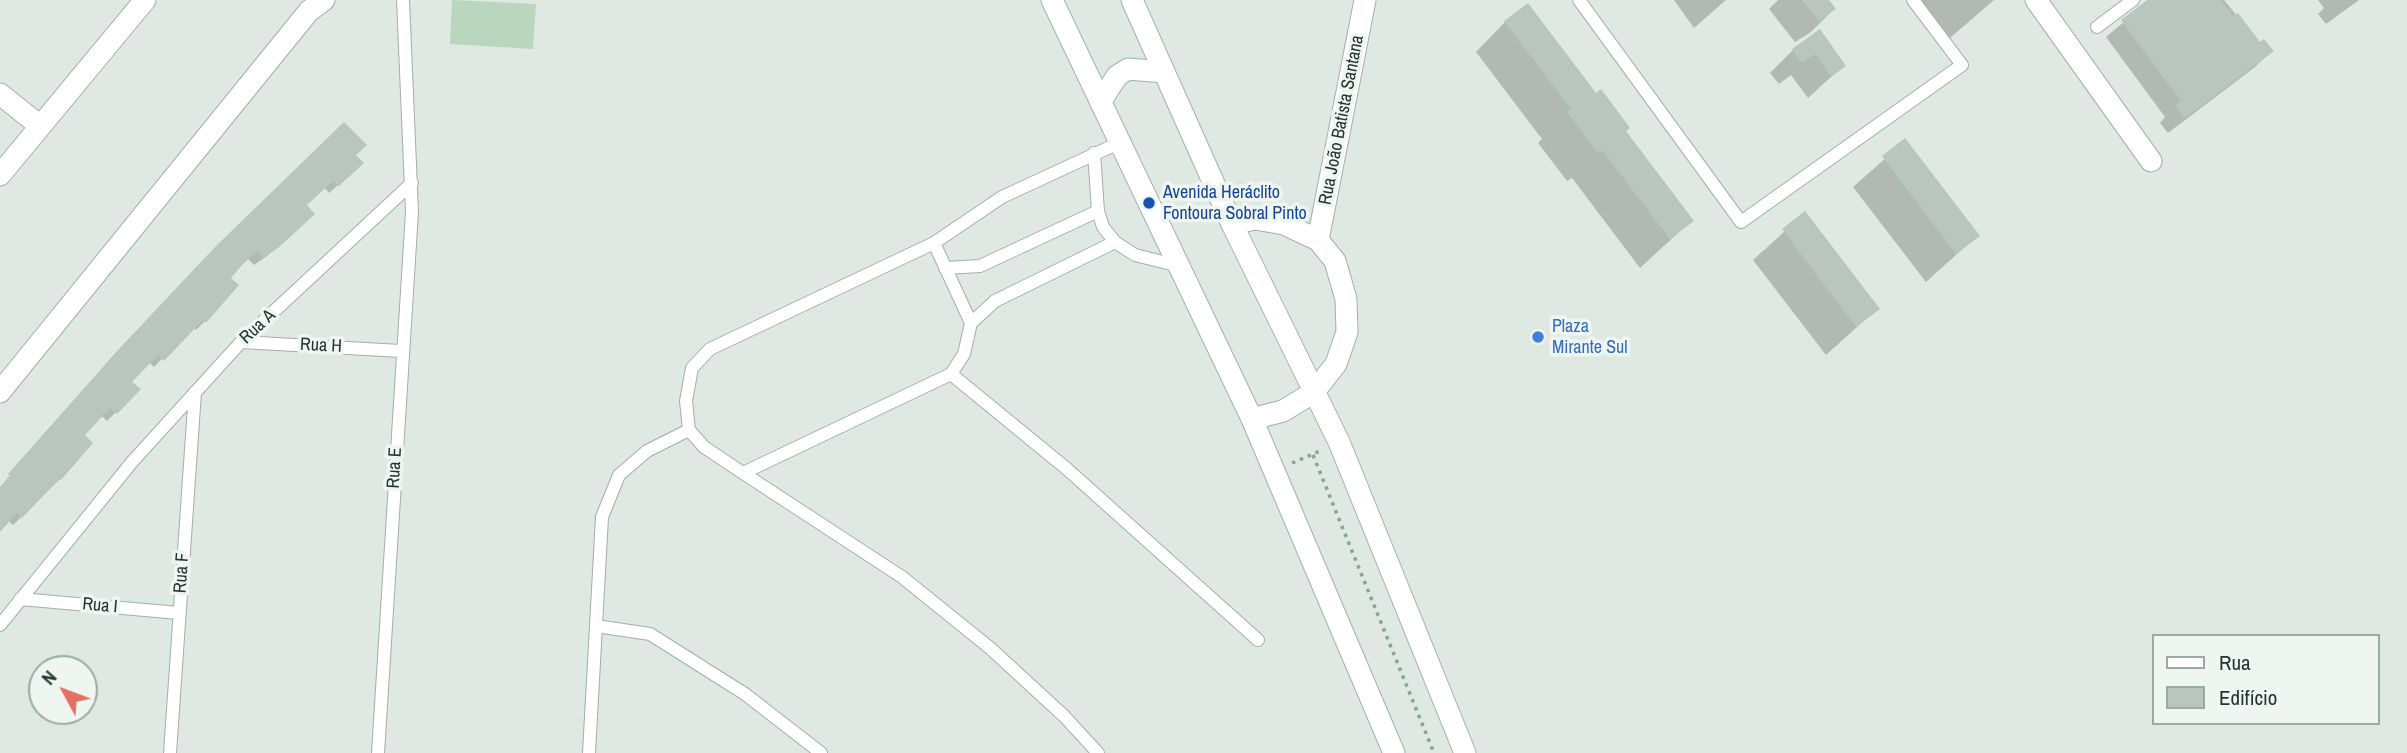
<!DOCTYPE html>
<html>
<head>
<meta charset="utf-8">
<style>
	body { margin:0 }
	#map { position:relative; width:2407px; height:753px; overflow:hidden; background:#dfe8e3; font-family:"Archivo Narrow",sans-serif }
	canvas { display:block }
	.legend { position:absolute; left:2152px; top:634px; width:228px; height:91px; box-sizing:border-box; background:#eff6f1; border:2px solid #9da9a3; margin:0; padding:9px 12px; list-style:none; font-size:21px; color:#22362e }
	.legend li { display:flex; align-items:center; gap:14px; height:35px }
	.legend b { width:35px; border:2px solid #9da9a3 }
	.north { position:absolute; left:28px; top:655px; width:70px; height:70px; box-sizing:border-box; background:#eff6f1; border:2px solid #9da9a3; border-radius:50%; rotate:311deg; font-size:19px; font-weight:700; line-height:28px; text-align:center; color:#22362e }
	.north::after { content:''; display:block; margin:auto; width:24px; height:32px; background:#e17165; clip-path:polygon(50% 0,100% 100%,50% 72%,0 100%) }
</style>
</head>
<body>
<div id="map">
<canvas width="2407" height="753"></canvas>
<ul class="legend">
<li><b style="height:9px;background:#fff"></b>Rua</li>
<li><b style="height:19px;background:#b8c6be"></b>Edifício</li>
</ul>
<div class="north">N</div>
</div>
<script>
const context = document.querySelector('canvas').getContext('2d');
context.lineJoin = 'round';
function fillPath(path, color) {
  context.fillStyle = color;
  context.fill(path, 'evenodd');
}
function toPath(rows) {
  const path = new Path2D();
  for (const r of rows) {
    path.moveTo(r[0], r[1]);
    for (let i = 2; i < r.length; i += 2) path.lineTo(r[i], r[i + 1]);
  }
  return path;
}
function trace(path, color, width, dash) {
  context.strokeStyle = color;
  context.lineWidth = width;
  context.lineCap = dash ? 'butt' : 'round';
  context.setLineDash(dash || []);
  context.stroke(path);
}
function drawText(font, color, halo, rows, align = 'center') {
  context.font = font + ' "Archivo Narrow",sans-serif';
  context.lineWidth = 7;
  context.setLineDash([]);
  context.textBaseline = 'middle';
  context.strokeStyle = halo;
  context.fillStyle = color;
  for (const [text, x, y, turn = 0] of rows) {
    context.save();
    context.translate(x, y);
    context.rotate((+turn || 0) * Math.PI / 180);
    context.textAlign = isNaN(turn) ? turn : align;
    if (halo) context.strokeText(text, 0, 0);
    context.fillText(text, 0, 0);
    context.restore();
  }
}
fillPath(toPath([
	[452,0,536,4,533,49,450,44]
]), '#bad7be');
fillPath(toPath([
	[1674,0,1726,0,1694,28],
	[1778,0,1827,0,1834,9,1811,32,1795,42,1769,9],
	[1921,0,1994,0,1950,38],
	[2150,0,2224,0,2260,44,2271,51,2255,67,2168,133,2160,123,2165,117,2106,37],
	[2318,0,2359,0,2326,24,2318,14,2324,8],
	[1505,22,1595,95,1691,221,1640,268,1572,178,1567,181,1538,143,1542,139,1476,52],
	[1820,31,1844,65,1808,98,1791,75,1779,84,1770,73,1793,50],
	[1905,141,1977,236,1926,282,1853,187],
	[354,155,354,171,329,193,324,187,305,206,304,222,267,256,254,265,247,258,228,278,237,285,204,322,196,330,193,327,154,367,149,362,130,382,138,390,107,421,101,415,83,435,60,479,13,525,8,520,0,528,0,487,110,360],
	[1805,213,1877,309,1826,355,1753,260]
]), '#0003');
fillPath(toPath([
	[1802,0,1829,0,1836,9,1819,21],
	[2147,0,2221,0,2233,16,2238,13,2260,42,2264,39,2274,51,2185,118,2175,105,2181,101,2121,20],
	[1528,3,1596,93,1601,89,1630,128,1626,131,1694,221,1670,239,1602,150,1598,153,1567,112,1571,109,1504,21],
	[1820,29,1846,66,1831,77,1815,54,1802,63,1792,49],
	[344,122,367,145,356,155,364,163,339,186,333,181,307,205,315,214,278,248,263,258,257,251,242,265,231,278,239,285,206,323,203,320,164,361,158,355,132,382,141,389,117,414,110,408,85,435,93,443,61,480,59,479,22,518,17,513,0,532,0,487,10,476,8,474,118,350,216,246],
	[1905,138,1980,236,1956,254,1882,156],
	[1805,211,1880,309,1856,327,1782,229]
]), '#b8c6be');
const lane = toPath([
	[1579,0,1741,222,1962,65,1913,0],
	[2097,27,2133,0],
	[1094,153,1098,211,1103,227,1115,242,1135,255,1179,266],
	[934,243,971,323,964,354,951,374,743,473,704,447,689,430,686,401,692,368,710,349,934,243,1002,197,1121,142],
	[945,268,980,266,1098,211],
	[971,323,995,301,1115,242],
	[241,342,401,351],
	[951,374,1067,469,1258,640],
	[743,473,902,577,990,648,1064,716,1098,753],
	[20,599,179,613],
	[0,625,132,462,241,342,412,183],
	[596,626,650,634,745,694,821,753],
	[170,753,195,392],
	[378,753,412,212,403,0],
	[589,753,602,517,619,475,647,451,689,430]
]);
const street = toPath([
	[2036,0,2151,161],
	[0,94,40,126],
	[0,175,145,0],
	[1232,224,1255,219,1284,224,1318,240,1335,261,1346,299,1347,332,1336,364,1314,392,1283,411,1252,419],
	[1318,240,1365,0],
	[0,392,309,11,324,0]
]);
const secondary = toPath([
	[1052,0,1252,419,1394,753],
	[1132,0,1232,224,1339,442,1465,753],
	[1101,101,1117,76,1128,69,1164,72]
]);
trace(lane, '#a3afa9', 14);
trace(street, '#a3afa9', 23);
trace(secondary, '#a0b3a9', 23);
trace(toPath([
	[1313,455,1434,753],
	[1292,463,1320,451]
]), '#83a897', 3.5, [3.5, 5]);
trace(lane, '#fff', 12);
trace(street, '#fff', 21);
trace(secondary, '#fff', 21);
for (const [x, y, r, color] of [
	[1149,203,7,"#1a4fb4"],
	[1538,337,7,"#3f7fe0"]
]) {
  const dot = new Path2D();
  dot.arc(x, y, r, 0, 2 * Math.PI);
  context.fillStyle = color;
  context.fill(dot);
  trace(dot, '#eff6f1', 2.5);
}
drawText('18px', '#22362e', '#eff6f1', [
	["Rua João Batista Santana",1342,120,-79],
	["Rua A",258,327,-43],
	["Rua H",321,346,3],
	["Rua E",395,468,-87],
	["Rua F",182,573,-86],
	["Rua I",100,606,5]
]);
drawText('18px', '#164399', '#eff6f1', [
	["Avenida Heráclito",1163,193],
	["Fontoura Sobral Pinto",1163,214]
], 'left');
drawText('18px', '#366cbe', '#eff6f1', [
	["Plaza",1552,327],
	["Mirante Sul",1552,348]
], 'left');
</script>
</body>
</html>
